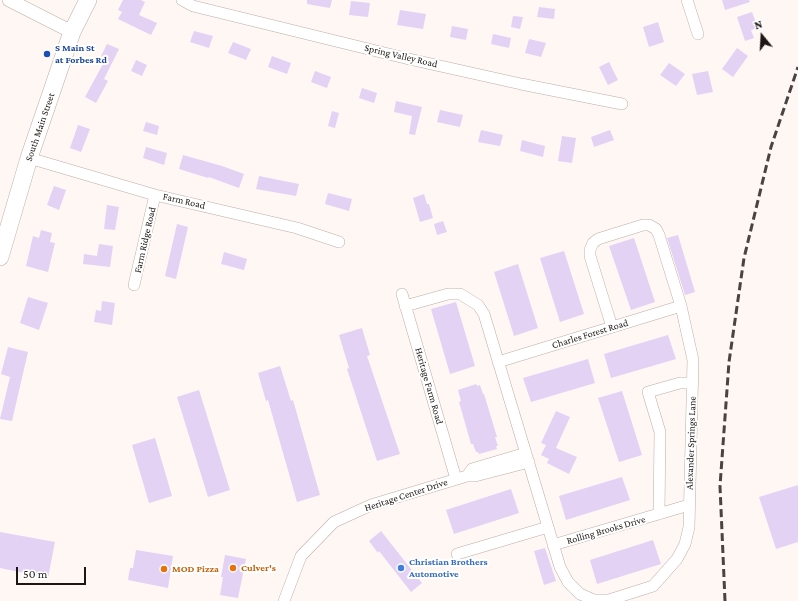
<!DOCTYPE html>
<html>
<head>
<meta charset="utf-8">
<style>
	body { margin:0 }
	#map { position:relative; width:798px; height:601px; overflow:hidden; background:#fef7f4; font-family:"Crimson Pro",serif }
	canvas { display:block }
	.north { position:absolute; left:742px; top:16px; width:40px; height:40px; -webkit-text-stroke:3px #fff; paint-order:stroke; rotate:342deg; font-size:11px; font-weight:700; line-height:16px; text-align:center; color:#1c1614 }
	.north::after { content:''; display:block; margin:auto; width:14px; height:18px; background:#1c1614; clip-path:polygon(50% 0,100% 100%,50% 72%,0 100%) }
	.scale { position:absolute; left:16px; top:567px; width:70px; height:18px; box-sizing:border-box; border:2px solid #1c1614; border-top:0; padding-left:5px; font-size:12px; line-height:14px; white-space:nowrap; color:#1c1614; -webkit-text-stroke:3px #fff; paint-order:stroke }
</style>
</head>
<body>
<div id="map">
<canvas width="798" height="601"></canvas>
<div class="north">N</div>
<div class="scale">50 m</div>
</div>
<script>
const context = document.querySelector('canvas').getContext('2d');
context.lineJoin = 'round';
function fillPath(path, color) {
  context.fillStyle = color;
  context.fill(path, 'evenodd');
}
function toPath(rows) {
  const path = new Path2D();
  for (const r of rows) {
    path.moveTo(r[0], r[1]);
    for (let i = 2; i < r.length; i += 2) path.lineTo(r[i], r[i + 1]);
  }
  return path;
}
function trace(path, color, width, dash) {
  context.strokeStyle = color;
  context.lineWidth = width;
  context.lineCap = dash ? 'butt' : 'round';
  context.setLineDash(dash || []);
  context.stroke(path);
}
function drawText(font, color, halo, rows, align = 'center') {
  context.font = font + ' "Crimson Pro",serif';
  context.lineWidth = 4;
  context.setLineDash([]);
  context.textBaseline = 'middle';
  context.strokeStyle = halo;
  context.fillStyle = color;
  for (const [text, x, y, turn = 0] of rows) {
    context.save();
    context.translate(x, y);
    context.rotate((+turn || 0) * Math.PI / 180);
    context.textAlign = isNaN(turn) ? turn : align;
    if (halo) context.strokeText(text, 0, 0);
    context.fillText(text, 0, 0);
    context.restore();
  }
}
fillPath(toPath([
	[123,0,141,0,145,2,139,15,157,23,151,35,118,19,122,12,118,10],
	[307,0,332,0,330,8,307,4],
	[722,0,749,0,750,2,725,10],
	[351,1,370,3,368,17,349,15],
	[539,7,555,9,554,19,537,17],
	[400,10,426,14,423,29,397,25],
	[752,12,758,28,751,30,754,38,745,41,737,17],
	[513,16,523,17,520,29,511,27],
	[658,22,664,42,649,47,643,27],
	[452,26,468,29,466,40,450,37],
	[194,31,213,36,209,48,190,42],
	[493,34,511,38,509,48,491,44],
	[529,39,546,43,541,57,525,53],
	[233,42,251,49,246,60,228,53],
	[107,44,119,49,104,79,108,81,96,103,85,97,103,64,98,62],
	[737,48,748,56,733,77,722,69],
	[272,56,291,63,287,74,268,67],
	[136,60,147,65,142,76,131,71],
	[609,62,618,80,608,85,599,67],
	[669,63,685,74,676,86,660,75],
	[315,71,331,77,327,88,311,82],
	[708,71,713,92,697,95,692,74],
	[362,88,377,93,374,103,359,98],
	[396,101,422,107,415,135,409,134,412,116,394,112],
	[440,110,463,115,460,127,437,122],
	[332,111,339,113,335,128,328,126],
	[146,122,159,126,157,135,143,131],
	[78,125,90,129,81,152,70,148],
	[481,130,503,135,500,146,478,142],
	[610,130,614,140,594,147,591,137],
	[562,136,576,138,572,163,558,161],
	[522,140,545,146,543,157,520,151],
	[146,147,167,153,164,165,143,158],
	[183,155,222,166,244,174,239,188,209,177,208,178,179,169],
	[259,176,299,184,296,196,256,189],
	[54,186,66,190,59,210,47,205],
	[328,193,352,199,349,211,325,204],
	[424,194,427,204,429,204,433,218,420,222,413,198],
	[107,205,119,207,115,230,104,229],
	[443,221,447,232,437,235,434,224],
	[177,224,188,227,176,279,165,276],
	[41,230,52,233,50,242,55,243,48,272,26,266,33,236,39,238],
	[678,235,695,292,685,295,667,238],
	[634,238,655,302,631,310,609,246],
	[99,244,113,246,110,267,83,264,84,254,97,256],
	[564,251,584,314,560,322,540,258],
	[224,252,247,259,244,270,221,264],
	[518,264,538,328,514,336,494,272],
	[28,297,48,303,39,330,20,323],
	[102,301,115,303,112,325,94,322,96,310,101,311],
	[456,302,475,366,450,374,431,309],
	[362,328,370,355,367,356,400,454,377,461,347,369,349,368,339,335],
	[668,335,676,359,611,378,604,354],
	[8,347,28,352,12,421,0,419,10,377,1,374],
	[588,359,595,383,531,402,523,378],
	[280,366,291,401,293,400,320,495,297,502,268,400,266,401,258,373],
	[476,384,477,386,480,385,483,394,484,394,497,437,495,437,498,446,496,446,497,449,479,454,478,452,476,452,473,444,471,444,459,402,461,401,458,390],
	[199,390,230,490,208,497,177,397],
	[622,391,642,455,619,462,598,398],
	[556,411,570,417,556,448,577,457,569,474,547,463,549,459,541,455,546,445,541,443],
	[155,438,172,496,149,503,132,445],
	[622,477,630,500,566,520,559,496],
	[798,485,798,542,776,549,759,497],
	[511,489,519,513,454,534,446,510],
	[381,531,422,583,411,592,379,551,378,553,369,541],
	[0,532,55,542,48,578,0,568],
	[653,540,661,564,597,584,590,560],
	[545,548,556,581,544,585,534,551],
	[136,550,173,556,168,588,128,580,130,568,133,568],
	[225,555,246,559,238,598,220,595,223,577,221,577]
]), '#e3d2f4');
const minor = toPath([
	[182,0,193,6,409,59,521,84,622,104],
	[687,0,698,34],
	[29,158,155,195,297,228,339,242],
	[134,285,155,195],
	[402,294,456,479],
	[405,306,448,294,460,294,478,305,484,314,560,567,568,582,580,594,594,600,609,600,653,586,677,559,685,544,689,527,693,360,681,306,659,235,656,229,649,225,643,225,598,239,593,243,590,250,590,256,612,327],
	[498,362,681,306],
	[467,476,472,469,526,453],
	[659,514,660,432,648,392,680,383,693,383],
	[553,545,689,505],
	[457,554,548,527],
	[284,601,301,556,334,522,371,505,467,476,475,476,529,462]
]);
const tertiary = toPath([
	[9,0,72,32]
]);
const primary = toPath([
	[0,257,29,158,72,32,88,0]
]);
trace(minor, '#beada7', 12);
trace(tertiary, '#beada7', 14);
trace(primary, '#beada7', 18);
trace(minor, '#fff', 11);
trace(tertiary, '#fff', 13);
trace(primary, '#fff', 17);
trace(toPath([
	[725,601,720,486,729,362,744,258,771,147,798,67]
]), '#494341', 3, [8, 4]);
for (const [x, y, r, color] of [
	[47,54,4,"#1a4fb4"],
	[233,568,4,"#e8710a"],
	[401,568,4,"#3f7fe0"],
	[164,569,4,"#e8710a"]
]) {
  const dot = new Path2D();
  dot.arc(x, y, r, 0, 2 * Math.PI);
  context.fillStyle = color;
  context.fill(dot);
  trace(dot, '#fff', 1.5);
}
drawText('bold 10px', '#164399', '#fff', [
	["S Main St",55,48],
	["at Forbes Rd",55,60]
], 'left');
drawText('10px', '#1c1614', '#fff', [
	["Spring Valley Road",401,56,13],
	["South Main Street",40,127,-71],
	["Farm Road",184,201,13],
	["Farm Ridge Road",145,240,-77],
	["Charles Forest Road",590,334,-17],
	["Heritage Farm Road",429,386,74],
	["Alexander Springs Lane",691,443,-88],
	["Heritage Center Drive",406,495,-18],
	["Rolling Brooks Drive",606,530,-16]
]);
drawText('bold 10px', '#366cbe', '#fff', [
	["Christian Brothers",409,562],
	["Automotive",409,574]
], 'left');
drawText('bold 10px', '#c56008', '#fff', [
	["Culver's",241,568],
	["MOD Pizza",172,569]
], 'left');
</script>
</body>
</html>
